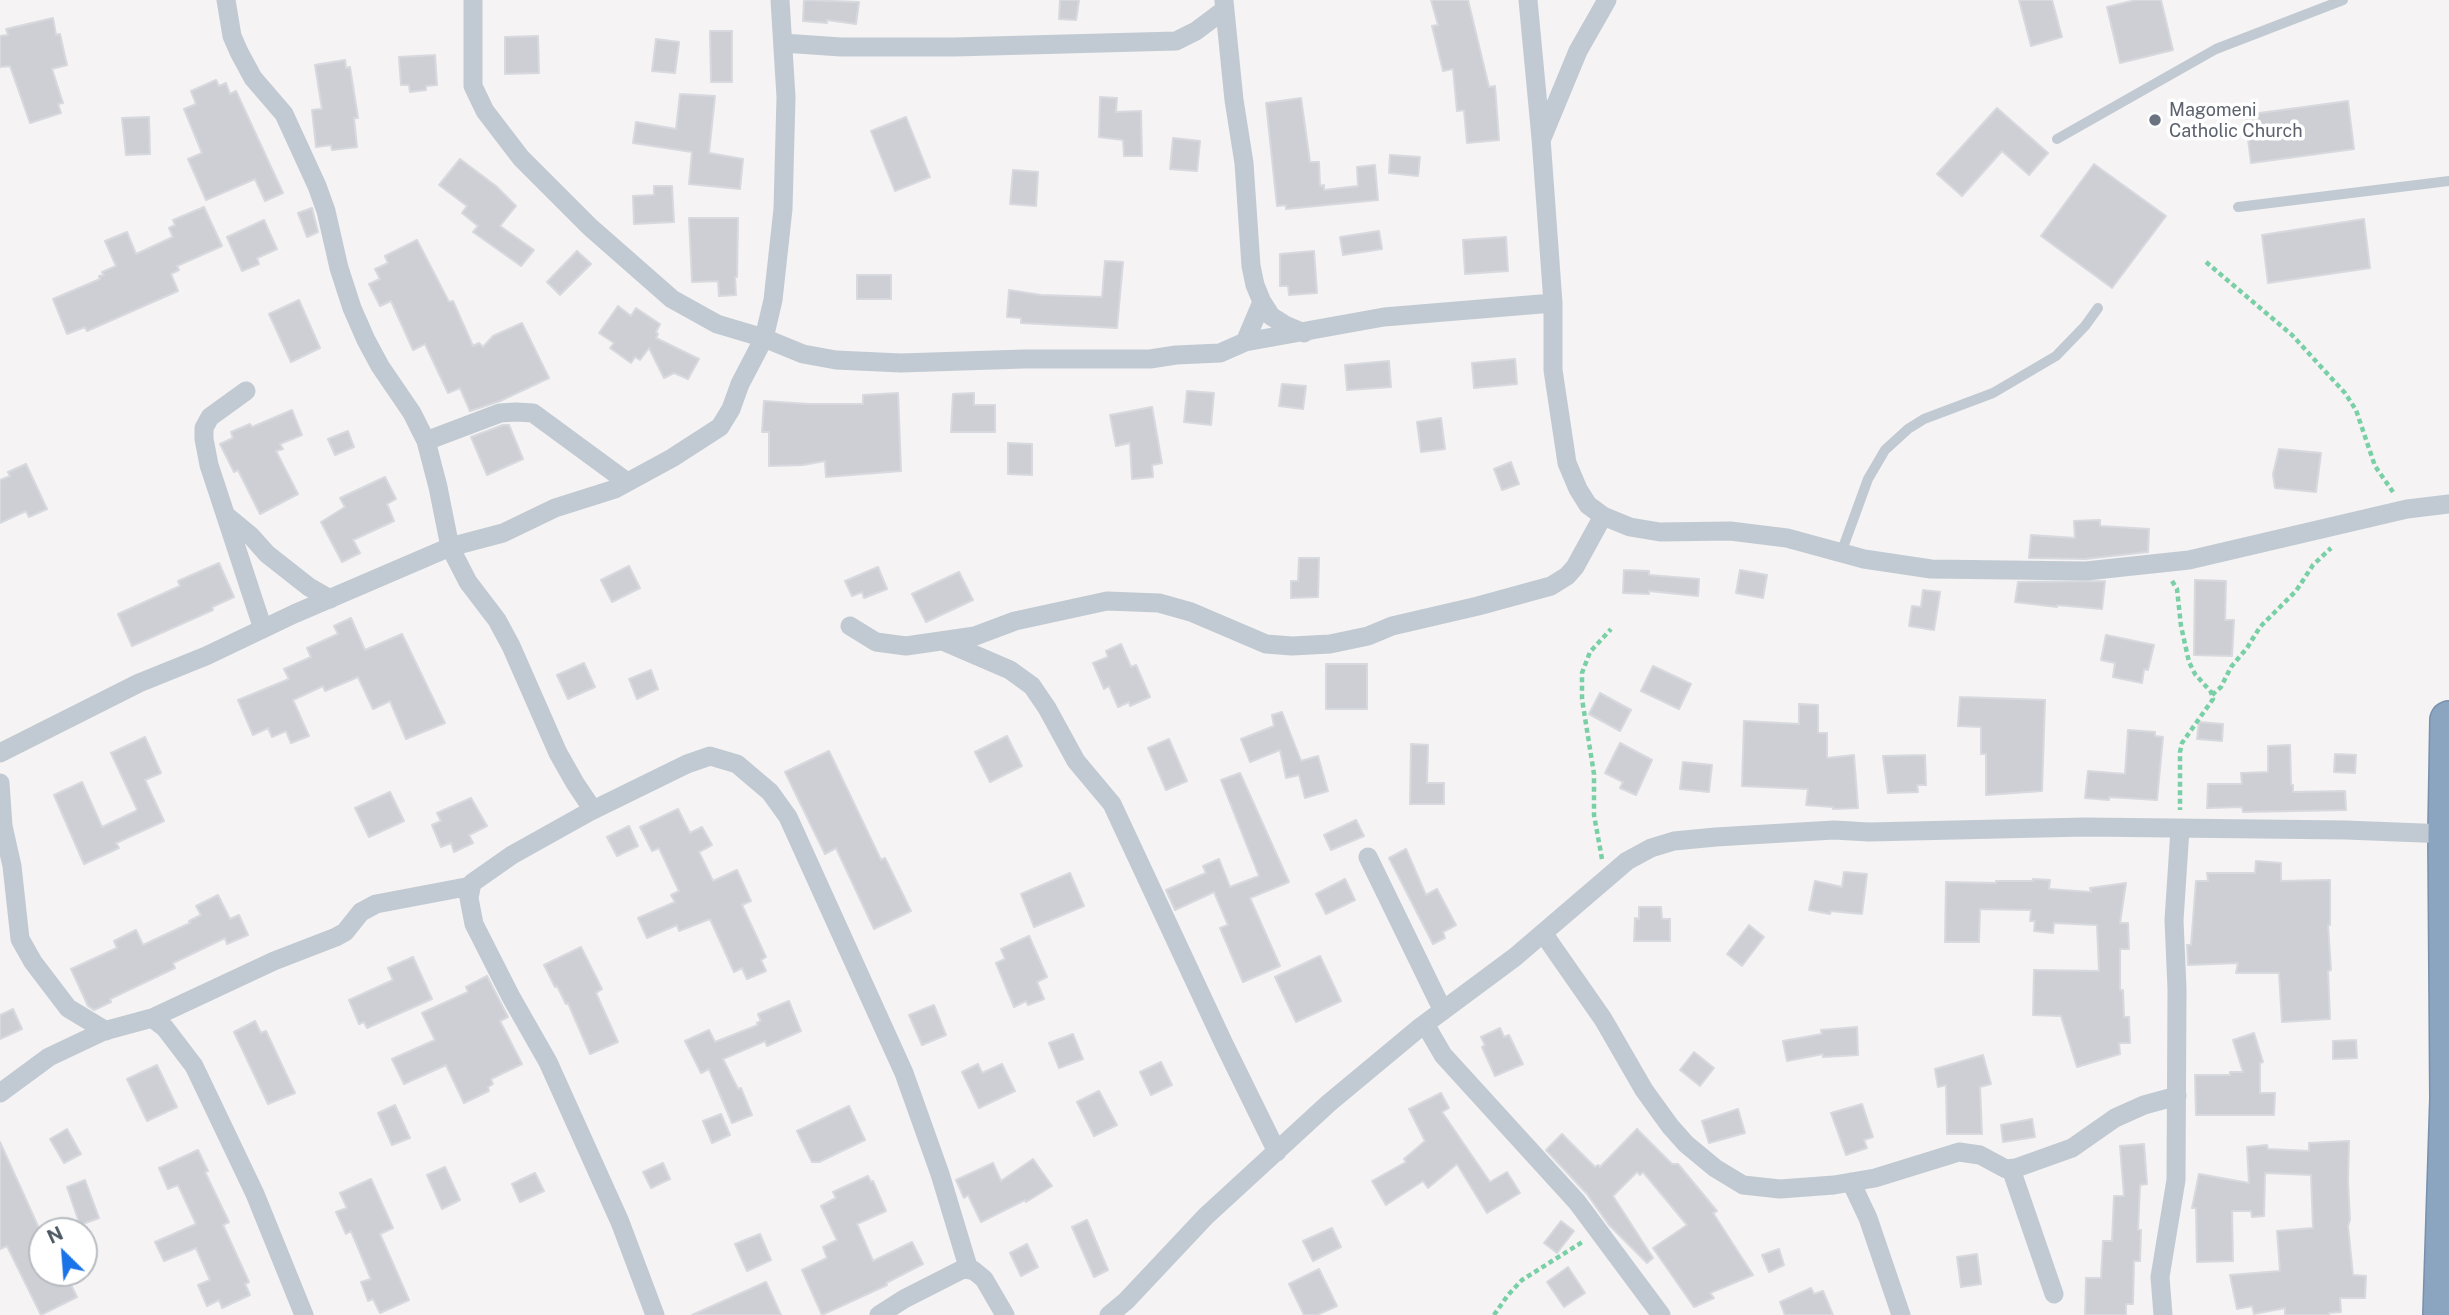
<!DOCTYPE html>
<html>
<head>
<meta charset="utf-8">
<style>
	body { margin:0 }
	#map { position:relative; width:2449px; height:1315px; overflow:hidden; background:#f5f3f3; font-family:"Public Sans",sans-serif }
	canvas { display:block }
	.north { position:absolute; left:28px; top:1217px; width:70px; height:70px; box-sizing:border-box; background:#fff; border:2px solid #b7bbc0; border-radius:50%; rotate:335deg; font-size:19px; font-weight:700; line-height:28px; text-align:center; color:#4a5661 }
	.north::after { content:''; display:block; margin:auto; width:24px; height:32px; background:#1a73e8; clip-path:polygon(50% 0,100% 100%,50% 72%,0 100%) }
</style>
</head>
<body>
<div id="map">
<canvas width="2449" height="1315"></canvas>
<div class="north">N</div>
</div>
<script>
const context = document.querySelector('canvas').getContext('2d');
context.lineJoin = 'round';
function fillPath(path, color) {
  context.fillStyle = color;
  context.fill(path, 'evenodd');
}
function toPath(rows) {
  const path = new Path2D();
  for (const r of rows) {
    path.moveTo(r[0], r[1]);
    for (let i = 2; i < r.length; i += 2) path.lineTo(r[i], r[i + 1]);
  }
  return path;
}
function trace(path, color, width, dash) {
  context.strokeStyle = color;
  context.lineWidth = width;
  context.lineCap = dash ? 'butt' : 'round';
  context.setLineDash(dash || []);
  context.stroke(path);
}
function drawText(font, color, halo, rows, align = 'center') {
  context.font = font + ' "Public Sans",sans-serif';
  context.lineWidth = 7;
  context.setLineDash([]);
  context.textBaseline = 'middle';
  context.strokeStyle = halo;
  context.fillStyle = color;
  for (const [text, x, y, turn = 0] of rows) {
    context.save();
    context.translate(x, y);
    context.rotate((+turn || 0) * Math.PI / 180);
    context.textAlign = isNaN(turn) ? turn : align;
    if (halo) context.strokeText(text, 0, 0);
    context.fillText(text, 0, 0);
    context.restore();
  }
}
const building = toPath([
	[804,0,859,2,856,24,827,20,827,23,803,21,804,0],
	[1060,0,1079,0,1076,20,1059,19,1060,0],
	[1431,0,1468,0,1489,87,1495,86,1499,140,1467,143,1464,110,1457,111,1453,69,1443,71,1432,26,1438,25,1431,0],
	[2019,0,2052,0,2062,37,2031,46,2019,0],
	[2136,0,2161,0,2173,50,2120,63,2107,7,2136,0],
	[53,18,56,35,60,34,67,65,52,69,63,103,58,104,61,113,30,123,10,66,0,67,0,36,8,35,6,29,53,18],
	[710,31,732,31,732,82,711,82,710,31],
	[538,36,539,73,505,74,505,37,538,36],
	[656,39,679,42,675,73,652,71,656,39],
	[435,55,437,85,426,86,426,90,410,92,409,85,401,85,399,57,435,55],
	[345,60,346,68,350,67,358,118,354,118,357,147,332,150,331,145,316,147,312,110,322,109,315,65,345,60],
	[216,80,219,86,226,83,230,94,236,91,283,193,265,201,255,179,206,200,188,159,202,153,184,109,196,104,191,91,216,80],
	[680,94,715,96,709,153,743,159,740,189,689,184,692,152,633,143,636,122,676,129,680,94],
	[1100,97,1117,98,1116,112,1141,111,1142,156,1124,156,1123,140,1099,137,1100,97],
	[1301,98,1310,162,1319,162,1320,186,1324,185,1324,190,1358,186,1357,167,1375,165,1378,200,1286,209,1286,205,1277,206,1266,103,1301,98],
	[2348,101,2354,149,2251,163,2245,115,2348,101],
	[1997,108,2048,153,2029,175,2002,151,1962,196,1937,174,1997,108],
	[149,117,150,154,126,155,122,118,149,117],
	[906,117,930,177,895,191,871,131,906,117],
	[1173,138,1200,141,1197,171,1170,169,1173,138],
	[1390,155,1420,157,1418,176,1389,173,1390,155],
	[460,159,496,186,516,206,500,226,534,250,521,266,473,232,478,226,462,213,467,206,439,185,460,159],
	[2094,164,2166,216,2112,288,2041,236,2094,164],
	[1013,170,1038,172,1036,206,1010,204,1013,170],
	[654,186,672,186,674,222,634,224,633,196,654,195,654,186],
	[204,207,222,246,177,266,179,270,171,274,178,291,87,331,85,327,67,334,53,299,100,279,99,276,104,275,102,272,116,266,105,241,127,232,136,254,173,237,169,228,175,225,173,220,204,207],
	[312,208,318,232,307,237,298,213,312,208],
	[689,218,738,218,737,277,735,277,736,295,719,296,718,281,692,282,689,218],
	[2364,219,2370,268,2268,283,2262,235,2364,219],
	[264,220,277,249,257,258,259,264,242,271,227,237,264,220],
	[1379,231,1382,249,1343,255,1340,237,1379,231],
	[1506,237,1508,271,1465,274,1463,240,1506,237],
	[417,240,449,302,453,301,473,346,479,343,483,347,493,336,522,323,549,378,500,401,470,411,460,388,448,393,425,344,413,350,391,301,380,306,369,284,380,279,375,269,388,263,385,256,417,240],
	[577,251,591,264,560,295,547,282,577,251],
	[1314,251,1317,293,1289,295,1288,286,1280,286,1280,254,1314,251],
	[1105,261,1123,262,1117,328,1021,323,1021,318,1007,317,1009,290,1041,295,1102,297,1105,261],
	[857,275,891,275,891,299,857,299,857,275],
	[299,300,320,348,291,362,269,314,299,300],
	[618,306,631,316,636,308,660,324,656,332,658,334,656,338,699,359,688,379,674,373,664,378,649,348,640,360,635,357,631,363,610,348,614,343,599,333,618,306],
	[1515,359,1517,384,1474,388,1472,363,1515,359],
	[1389,361,1391,387,1347,390,1345,365,1389,361],
	[1282,384,1306,386,1303,409,1279,406,1282,384],
	[1187,391,1214,393,1211,425,1184,422,1187,391],
	[898,393,901,471,826,477,825,461,803,465,769,466,769,432,762,432,764,401,808,404,863,404,863,395,898,393],
	[974,393,974,405,995,405,995,432,951,432,953,394,974,393],
	[1152,407,1162,463,1152,465,1153,477,1132,479,1130,443,1116,446,1110,415,1152,407],
	[292,410,302,435,280,444,283,449,276,451,298,494,260,514,238,470,234,472,220,444,233,438,231,432,250,424,252,427,292,410],
	[1441,418,1445,449,1421,452,1417,422,1441,418],
	[503,425,509,425,523,459,487,475,471,437,503,425],
	[348,431,354,447,335,455,328,439,348,431],
	[1008,443,1032,444,1032,475,1008,474,1008,443],
	[2279,449,2321,453,2316,492,2275,488,2273,474,2279,449],
	[1511,462,1519,484,1502,490,1494,469,1511,462],
	[26,464,47,509,29,517,26,511,0,523,0,480,10,476,8,472,26,464],
	[385,477,396,499,387,504,394,521,353,540,360,553,342,562,321,522,345,507,340,498,385,477],
	[2100,520,2100,526,2149,529,2148,552,2085,559,2029,558,2031,535,2075,538,2074,521,2100,520],
	[1299,558,1319,558,1318,597,1291,598,1291,581,1298,581,1299,558],
	[219,563,234,597,212,607,213,610,132,646,118,614,180,586,178,581,219,563],
	[629,566,640,588,612,602,601,580,629,566],
	[878,567,887,589,864,598,862,592,852,596,845,581,878,567],
	[1624,570,1649,571,1649,575,1699,579,1698,596,1649,591,1649,594,1623,593,1624,570],
	[1740,570,1767,575,1763,598,1736,593,1740,570],
	[959,572,973,600,926,622,912,594,959,572],
	[2195,580,2226,581,2225,620,2234,620,2232,656,2194,655,2195,580],
	[2105,581,2102,609,2057,605,2057,607,2015,602,2018,582,2105,581],
	[1923,590,1940,592,1934,630,1909,626,1912,606,1921,607,1923,590],
	[351,618,365,650,402,634,445,723,406,739,390,701,373,709,358,677,325,691,323,686,293,700,309,736,291,743,286,731,272,737,268,728,253,735,238,700,289,679,284,669,311,657,307,648,338,634,334,626,351,618],
	[2106,635,2154,645,2148,670,2144,669,2142,683,2113,677,2115,663,2101,660,2106,635],
	[1121,644,1131,667,1136,665,1150,697,1130,706,1129,702,1118,707,1109,686,1104,689,1093,663,1108,657,1106,651,1121,644],
	[584,663,595,687,568,699,557,675,584,663],
	[1326,664,1367,664,1367,709,1326,709,1326,664],
	[1653,666,1691,684,1679,709,1641,691,1653,666],
	[651,670,658,689,637,699,629,679,651,670],
	[1600,693,1631,710,1620,731,1589,714,1600,693],
	[1960,697,2045,700,2042,791,1986,795,1986,754,1981,754,1981,727,1958,726,1960,697],
	[1799,704,1818,705,1818,733,1827,733,1827,758,1854,755,1858,808,1833,809,1833,807,1806,805,1808,789,1742,786,1744,721,1799,724,1799,704],
	[1282,712,1301,761,1318,756,1328,791,1305,798,1299,775,1286,778,1280,750,1250,762,1241,739,1274,726,1272,715,1282,712],
	[2199,722,2223,724,2222,741,2197,739,2199,722],
	[2128,730,2155,732,2155,736,2163,737,2157,800,2109,797,2109,800,2085,798,2088,771,2125,774,2128,730],
	[1007,736,1022,766,990,782,975,752,1007,736],
	[145,737,161,773,145,780,164,821,116,843,119,848,84,864,54,795,82,782,102,827,136,811,137,809,111,753,145,737],
	[1169,739,1187,781,1166,790,1148,748,1169,739],
	[1620,743,1652,760,1636,795,1620,788,1623,782,1605,773,1620,743],
	[1411,744,1428,745,1427,783,1444,783,1444,804,1410,804,1411,744],
	[2290,745,2291,785,2293,785,2293,792,2345,791,2346,810,2243,812,2242,807,2207,808,2208,784,2242,784,2241,773,2268,772,2268,746,2290,745],
	[829,751,881,860,885,858,911,911,874,929,836,848,825,854,785,772,829,751],
	[2335,754,2356,755,2355,773,2334,772,2335,754],
	[1925,755,1926,785,1917,785,1918,792,1888,793,1883,756,1925,755],
	[1683,762,1712,765,1709,792,1680,789,1683,762],
	[1240,773,1289,882,1250,898,1280,966,1243,982,1220,928,1228,925,1214,892,1175,910,1166,890,1206,873,1203,866,1219,859,1230,887,1259,876,1221,780,1240,773],
	[390,792,404,821,369,837,355,808,390,792],
	[471,798,487,826,469,835,473,843,454,852,451,843,441,847,432,825,441,821,437,813,471,798],
	[678,809,690,833,702,827,712,845,699,852,713,881,737,870,751,901,742,905,766,957,761,960,766,971,747,979,742,968,734,972,710,919,679,931,677,925,647,938,638,918,675,902,671,895,679,891,659,848,652,851,640,827,678,809],
	[1356,820,1364,836,1331,850,1324,835,1356,820],
	[629,826,638,846,617,856,607,837,629,826],
	[1406,849,1426,895,1437,889,1456,925,1443,932,1445,938,1433,944,1389,858,1406,849],
	[2256,861,2281,863,2281,881,2330,880,2330,925,2328,925,2331,970,2328,971,2330,1019,2282,1022,2279,973,2236,973,2238,963,2188,965,2187,945,2191,945,2196,881,2208,881,2207,873,2255,873,2256,861],
	[1844,872,1867,874,1862,914,1831,911,1830,914,1809,910,1815,881,1842,887,1844,872],
	[1070,873,1084,906,1034,927,1021,894,1070,873],
	[1345,879,1355,900,1326,914,1316,894,1345,879],
	[2033,879,2050,880,2049,889,2091,892,2090,888,2126,883,2120,923,2128,923,2129,949,2120,949,2120,990,2123,990,2124,1017,2129,1017,2130,1043,2119,1043,2120,1054,2077,1067,2061,1016,2033,1015,2034,970,2099,971,2097,925,2054,923,2053,933,2034,931,2035,921,2030,921,2031,910,1980,909,1979,942,1945,942,1946,882,1996,883,1996,881,2033,881,2033,879],
	[218,895,230,919,239,915,248,935,227,944,225,938,173,963,175,968,110,999,111,1002,94,1010,88,1006,71,969,117,948,114,941,136,930,143,945,190,923,189,921,201,915,196,906,218,895],
	[1639,907,1661,907,1662,919,1670,919,1670,941,1634,941,1635,918,1639,919,1639,907],
	[1749,925,1764,937,1742,966,1727,954,1749,925],
	[1029,936,1047,977,1037,982,1044,999,1028,1005,1026,1001,1014,1007,996,963,1005,959,1001,949,1029,936],
	[581,947,602,989,596,993,618,1042,590,1054,568,1003,566,1004,557,986,555,987,544,965,581,947],
	[1320,956,1341,1001,1296,1022,1275,977,1320,956],
	[413,957,432,999,367,1028,364,1022,359,1024,349,1000,393,980,388,968,413,957],
	[487,976,508,1017,500,1021,522,1064,491,1079,493,1084,488,1087,489,1091,464,1103,446,1065,404,1084,392,1059,435,1040,422,1013,468,992,466,987,487,976],
	[789,1001,801,1031,767,1046,765,1041,723,1059,738,1089,741,1088,752,1115,732,1123,709,1069,701,1073,685,1041,709,1030,715,1042,758,1025,757,1023,761,1021,758,1014,789,1001],
	[934,1005,946,1035,922,1045,909,1015,934,1005],
	[13,1009,22,1029,0,1039,0,1015,13,1009],
	[255,1021,261,1033,266,1031,295,1093,268,1104,234,1032,255,1021],
	[1857,1027,1858,1055,1823,1057,1823,1054,1787,1061,1783,1041,1822,1034,1821,1030,1857,1027],
	[1500,1028,1504,1037,1509,1035,1523,1064,1495,1076,1482,1047,1485,1045,1481,1037,1500,1028],
	[2254,1033,2263,1062,2260,1063,2260,1093,2275,1093,2274,1115,2196,1115,2195,1075,2230,1075,2230,1072,2243,1072,2233,1040,2254,1033],
	[1073,1034,1083,1059,1059,1068,1049,1043,1073,1034],
	[2356,1040,2357,1058,2333,1059,2333,1041,2356,1040],
	[1694,1052,1714,1068,1700,1086,1680,1070,1694,1052],
	[1983,1055,1991,1084,1980,1087,1982,1134,1947,1134,1946,1085,1938,1087,1935,1069,1983,1055],
	[1161,1062,1172,1085,1151,1095,1140,1072,1161,1062],
	[978,1064,982,1073,1002,1064,1015,1091,979,1108,962,1072,978,1064],
	[157,1065,177,1107,147,1121,127,1079,157,1065],
	[1099,1091,1117,1125,1094,1136,1077,1102,1099,1091],
	[1441,1093,1449,1108,1442,1112,1490,1182,1507,1172,1520,1193,1487,1213,1457,1164,1428,1188,1423,1181,1386,1205,1372,1181,1406,1162,1404,1159,1425,1141,1409,1109,1441,1093],
	[1862,1104,1873,1137,1864,1140,1867,1148,1846,1155,1831,1113,1862,1104],
	[395,1105,410,1138,392,1145,378,1113,395,1105],
	[849,1106,865,1140,819,1162,812,1162,797,1131,849,1106],
	[1738,1109,1745,1133,1709,1143,1702,1121,1738,1109],
	[721,1114,730,1135,712,1143,703,1121,721,1114],
	[2032,1119,2035,1137,2003,1142,2001,1125,2032,1119],
	[67,1129,81,1154,64,1163,50,1139,67,1129],
	[1637,1129,1672,1164,1678,1164,1717,1211,1713,1213,1753,1275,1710,1293,1714,1298,1694,1307,1653,1248,1687,1225,1643,1172,1640,1175,1637,1172,1613,1196,1653,1258,1647,1263,1609,1225,1587,1194,1546,1150,1562,1134,1595,1167,1598,1165,1600,1167,1637,1129],
	[2349,1141,2348,1181,2350,1220,2348,1226,2353,1275,2366,1276,2365,1298,2340,1298,2341,1312,2329,1313,2329,1315,2285,1315,2285,1308,2254,1314,2252,1306,2237,1309,2230,1275,2280,1271,2277,1231,2313,1228,2311,1175,2265,1173,2264,1216,2252,1217,2251,1211,2232,1211,2233,1261,2197,1262,2196,1208,2192,1208,2199,1174,2249,1183,2247,1147,2267,1145,2268,1149,2309,1151,2309,1143,2349,1141],
	[0,1142,42,1235,42,1273,65,1273,77,1297,41,1315,7,1246,0,1249,0,1142],
	[2144,1144,2147,1184,2140,1185,2138,1230,2141,1230,2140,1261,2134,1261,2133,1304,2126,1304,2126,1315,2085,1315,2086,1278,2101,1278,2103,1241,2112,1241,2114,1196,2124,1196,2120,1146,2144,1144],
	[198,1150,208,1171,205,1172,229,1222,223,1225,249,1282,245,1284,250,1295,222,1308,219,1300,207,1306,198,1285,210,1280,196,1248,164,1261,155,1242,196,1224,178,1185,168,1189,159,1168,198,1150],
	[1033,1159,1052,1186,1026,1202,1025,1200,981,1222,968,1195,964,1198,956,1180,993,1163,1001,1181,1033,1159],
	[663,1163,670,1179,651,1188,643,1172,663,1163],
	[445,1167,460,1200,442,1209,427,1175,445,1167],
	[535,1173,544,1191,520,1202,512,1184,535,1173],
	[868,1176,871,1182,873,1181,886,1211,857,1224,873,1261,912,1242,923,1264,886,1283,887,1285,822,1315,802,1270,827,1258,823,1247,837,1240,821,1206,836,1198,833,1192,868,1176],
	[371,1179,393,1228,380,1234,409,1300,380,1313,373,1299,368,1301,361,1282,371,1279,351,1231,346,1234,336,1212,347,1208,340,1193,371,1179],
	[85,1180,99,1218,80,1225,67,1187,85,1180],
	[1087,1220,1108,1270,1094,1277,1072,1227,1087,1220],
	[1561,1221,1574,1231,1557,1253,1544,1243,1561,1221],
	[1332,1228,1341,1247,1313,1261,1303,1241,1332,1228],
	[760,1234,771,1260,747,1271,735,1244,760,1234],
	[1027,1244,1038,1267,1021,1276,1010,1253,1027,1244],
	[1779,1249,1784,1265,1769,1272,1762,1255,1779,1249],
	[1977,1254,1981,1284,1961,1287,1957,1257,1977,1254],
	[1568,1267,1585,1293,1564,1307,1547,1282,1568,1267],
	[1319,1269,1337,1306,1317,1315,1304,1315,1289,1284,1319,1269],
	[766,1282,781,1315,692,1315,766,1282],
	[1811,1288,1814,1294,1823,1291,1833,1315,1785,1315,1780,1302,1811,1288]
]);
fillPath(building, '#cdcfd5');
trace(building, '#d7d9de', 2);
const highway = toPath([
	[2442,1315,2449,1098,2447,834,2449,720]
]);
trace(highway, '#7690ad', 40);
trace(toPath([
	[2206,262,2292,335,2345,393,2356,410,2375,466,2393,492],
	[2172,581,2177,589,2181,626,2189,662,2195,674,2211,692,2213,699,2182,743,2180,752,2180,810],
	[2212,695,2221,687,2231,667,2247,648,2260,627,2296,591,2313,565,2331,548],
	[1602,859,1594,815,1594,774,1582,699,1582,673,1590,652,1611,629],
	[1494,1315,1508,1295,1522,1280,1584,1241]
]), '#7ad0a6', 4.5, [5, 3.5]);
trace(toPath([
	[2057,139,2216,49,2343,0],
	[2238,207,2449,181],
	[1841,553,1868,479,1885,450,1908,429,1924,419,1993,393,2056,356,2085,326,2098,308]
]), '#c1cad2', 10);
trace(toPath([
	[226,0,232,36,239,52,253,78,284,114,317,186,326,211,339,268,352,308,366,340,380,366,412,413,426,441,438,487,450,547,468,582,497,620,511,646,558,753,575,783,593,810],
	[473,0,473,86,485,111,521,158,590,227,672,299,717,324,764,338,803,354,836,360,901,363,1024,359,1150,359,1176,355,1220,353,1245,342,1384,317,1553,303],
	[1528,0,1541,138,1553,303,1553,370,1567,463,1578,489,1588,505,1603,516,1630,527,1660,532,1730,531,1787,538,1864,559,1931,569,2086,571,2189,560,2407,509,2449,504],
	[1224,1,1234,100,1244,163,1251,266,1255,285,1262,302,1271,316,1285,325,1304,333],
	[783,43,841,47,954,47,1176,41,1196,31,1224,10],
	[1542,138,1578,51,1607,0],
	[1245,342,1262,302],
	[246,391,210,417,204,428,204,439,209,465,263,629],
	[426,441,500,413,516,412,533,413,627,482],
	[228,517,251,536,267,554,309,587,330,599],
	[850,626,876,642,906,646,975,636,1015,621,1107,601,1159,603,1191,612,1266,644,1292,646,1330,644,1368,636,1392,626,1478,606,1551,586,1567,576,1575,567,1603,516],
	[945,642,1010,670,1032,686,1047,708,1076,761,1112,804,1224,1044,1277,1152],
	[0,753,139,683,206,656,294,614,450,547,503,533,555,508,615,489,672,458,720,427,731,409,740,384,764,338,773,300,783,209,786,97,780,0],
	[0,783,3,826,12,866,20,939,33,962,68,1008,106,1031],
	[1368,857,1443,1011],
	[1543,933,1603,1019,1644,1090,1670,1126,1686,1144,1715,1168,1743,1185,1780,1189,1834,1185,1875,1178,1959,1152,1980,1155,2006,1169,2016,1168,2072,1148,2115,1118,2144,1105,2177,1096],
	[152,1018,165,1028,194,1066,255,1194,304,1315],
	[1425,1024,1443,1055,1577,1202,1661,1315],
	[0,1093,49,1057,104,1031,152,1018,274,961,336,937,345,932,361,912,376,904,471,886],
	[2011,1169,2054,1294],
	[1851,1182,1868,1218,1901,1315],
	[655,1315,620,1222,548,1062,511,997,474,924,469,898,472,883,512,855,589,812,687,764,710,756,737,764,770,792,788,817,904,1073,940,1174,969,1270],
	[879,1315,904,1299,963,1269,973,1270,984,1279,1005,1315],
	[1109,1315,1126,1301,1206,1216,1329,1103,1418,1029,1515,957,1627,861,1651,848,1674,841,1716,837,1834,830,1869,832,2085,827,2346,830,2447,834],
	[2163,1315,2160,1277,2176,1180,2177,989,2174,920,2180,829]
]), '#c1cad2', 19);
trace(highway, '#8ba5c1', 37);
for (const [x, y, r, color] of [
	[2155,120,7,"#6b7280"]
]) {
  const dot = new Path2D();
  dot.arc(x, y, r, 0, 2 * Math.PI);
  context.fillStyle = color;
  context.fill(dot);
  trace(dot, '#fff', 2.5);
}
drawText('18px', '#5b616d', '#fff', [
	["Magomeni",2169,110],
	["Catholic Church",2169,131]
], 'left');
</script>
</body>
</html>
